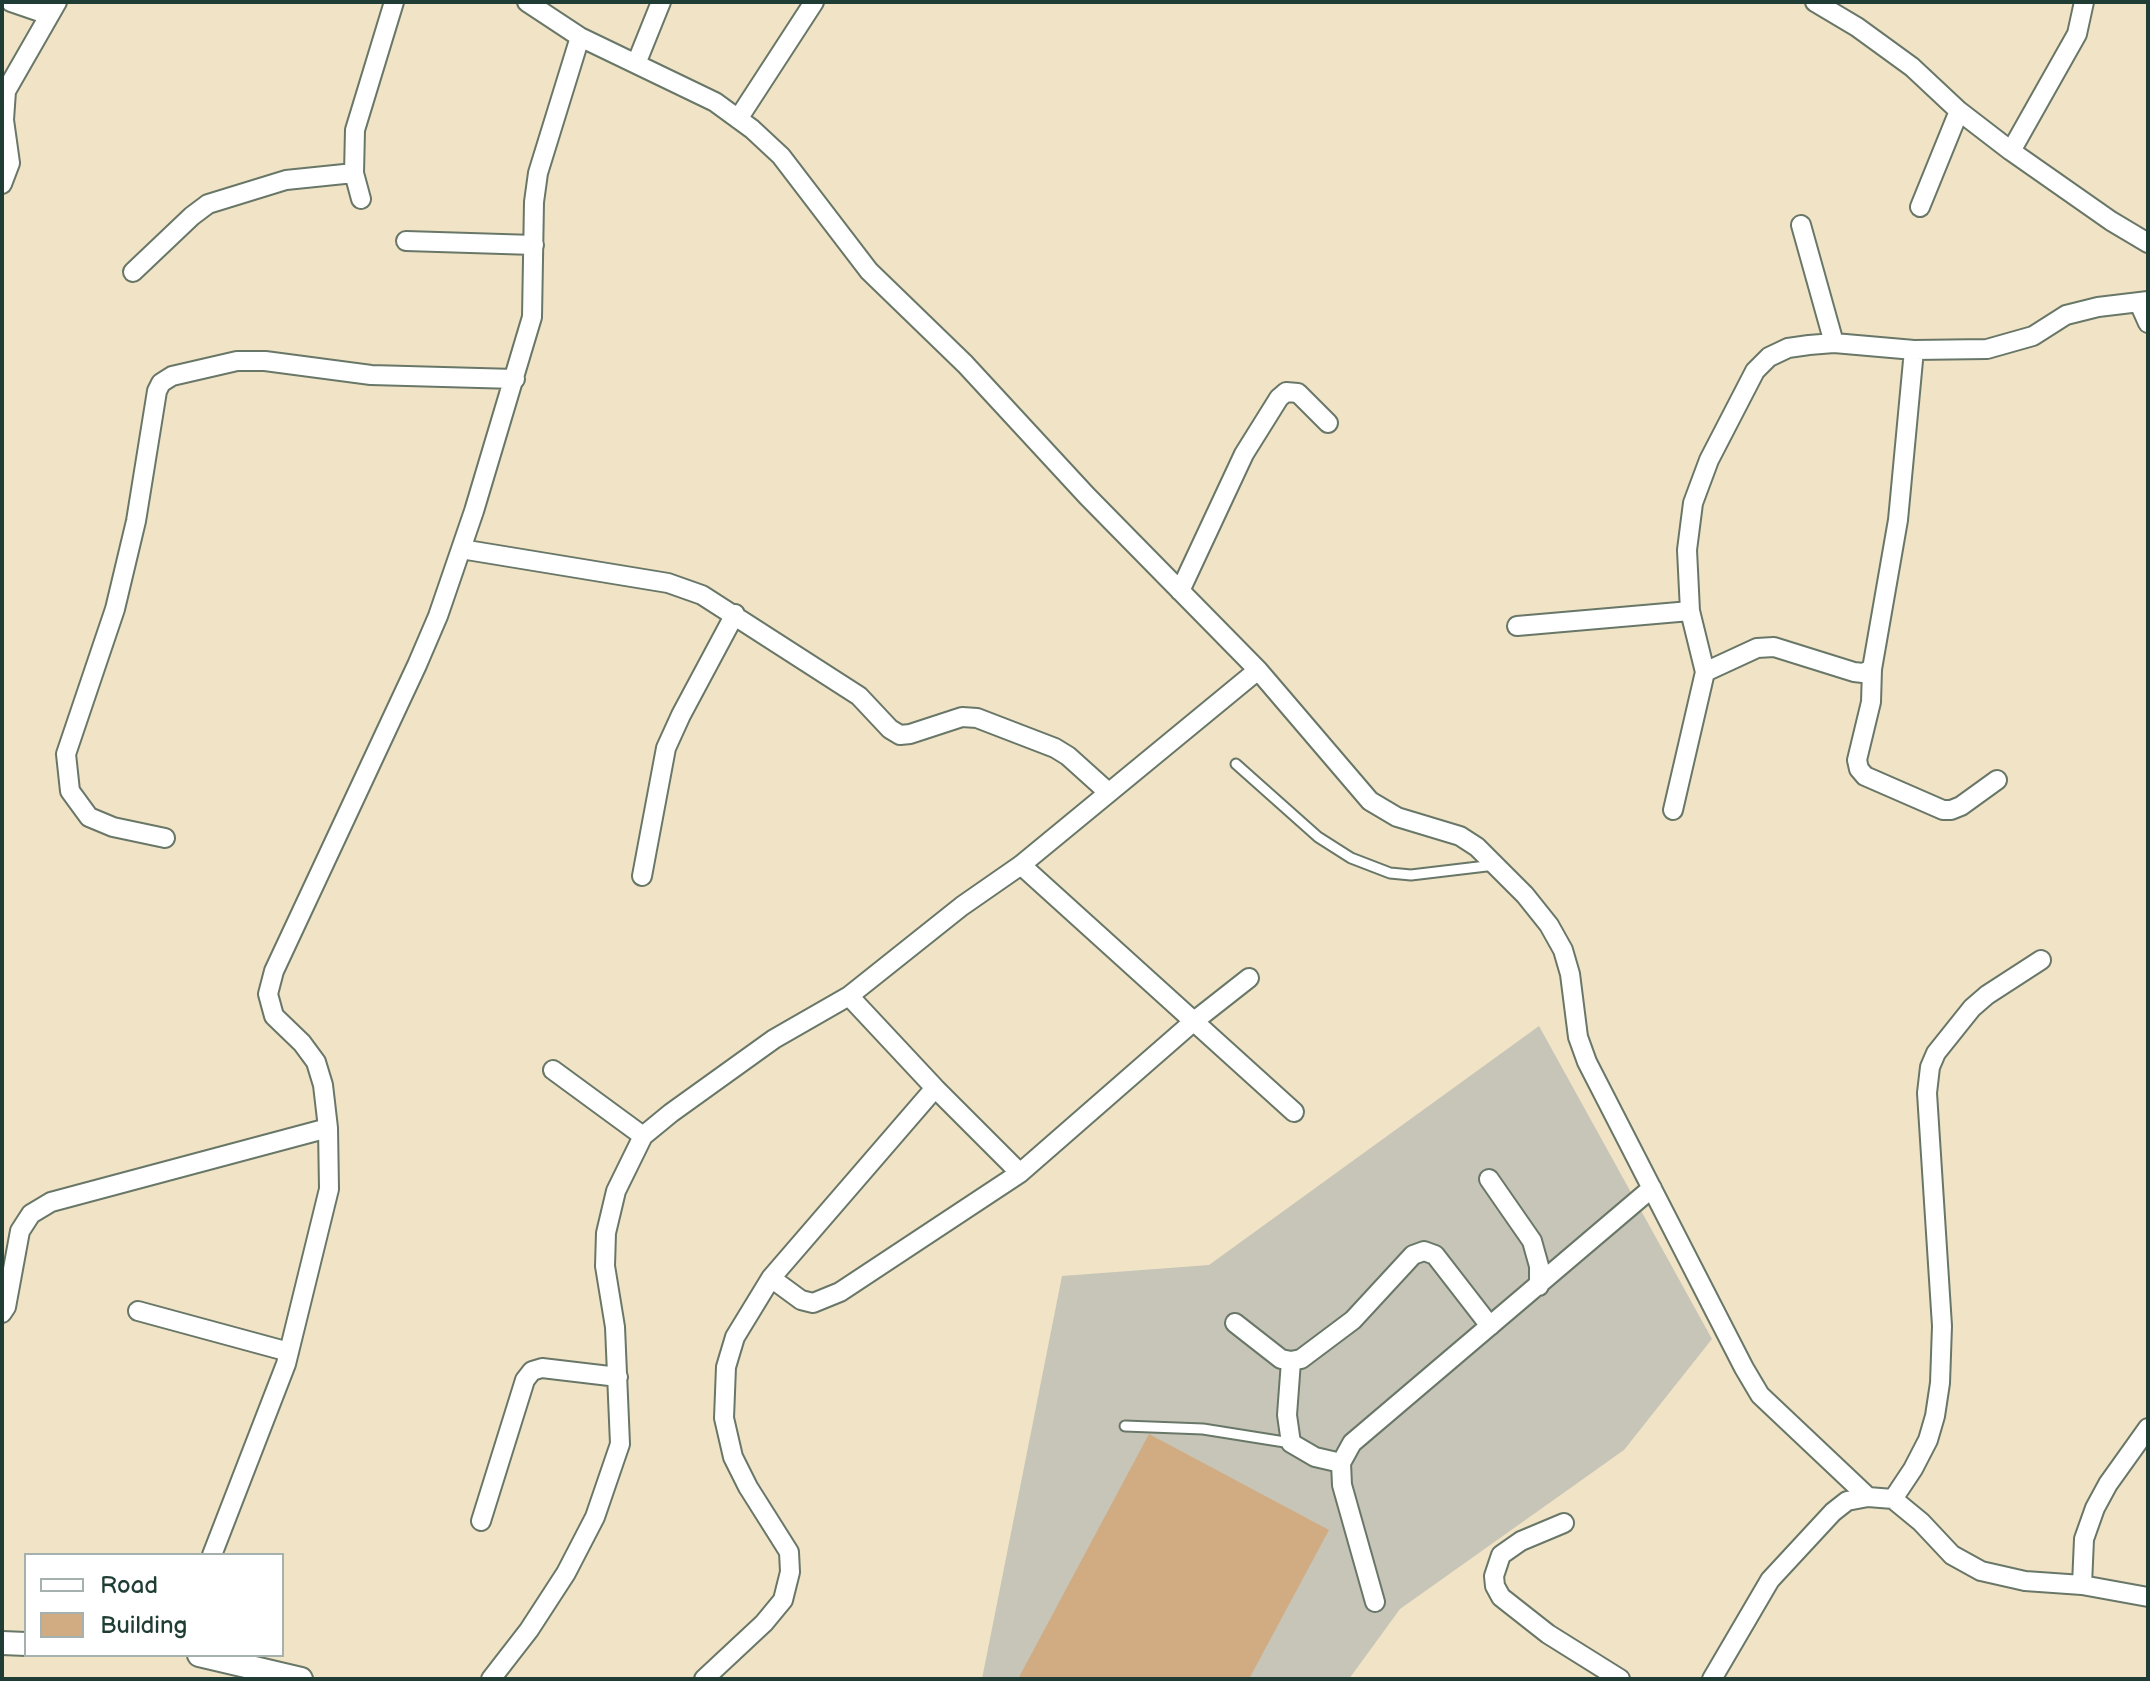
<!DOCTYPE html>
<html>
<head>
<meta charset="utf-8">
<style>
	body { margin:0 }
	#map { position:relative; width:2150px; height:1681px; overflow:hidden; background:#f1e3c6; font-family:"Balsamiq Sans",sans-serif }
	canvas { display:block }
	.frame { position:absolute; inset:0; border:4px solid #1f3d34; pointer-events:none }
	.legend { position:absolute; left:24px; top:1553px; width:260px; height:104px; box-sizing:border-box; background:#fff; border:2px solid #a5b1ae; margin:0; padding:10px 14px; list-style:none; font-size:24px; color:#1f3d34 }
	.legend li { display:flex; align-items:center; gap:16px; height:40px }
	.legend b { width:40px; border:2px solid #a5b1ae }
</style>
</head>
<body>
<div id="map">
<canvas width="2150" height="1681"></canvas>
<div class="frame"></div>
<ul class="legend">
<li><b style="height:10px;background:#fff"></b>Road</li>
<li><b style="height:22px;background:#d1ac83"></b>Building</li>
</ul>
</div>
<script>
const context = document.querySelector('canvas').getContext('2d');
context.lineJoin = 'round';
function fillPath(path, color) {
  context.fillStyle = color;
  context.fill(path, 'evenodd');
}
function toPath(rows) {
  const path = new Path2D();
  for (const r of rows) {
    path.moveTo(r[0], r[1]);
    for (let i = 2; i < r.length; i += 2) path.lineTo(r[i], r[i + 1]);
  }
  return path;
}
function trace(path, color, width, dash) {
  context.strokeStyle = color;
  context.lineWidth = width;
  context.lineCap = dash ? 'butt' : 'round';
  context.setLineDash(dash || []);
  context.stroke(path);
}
fillPath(toPath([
	[1539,1026,1712,1339,1624,1450,1400,1609,1349,1679,982,1679,1062,1276,1209,1265]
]), '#c6c5b8');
fillPath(toPath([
	[1149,1434,1329,1530,1249,1679,1018,1679]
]), '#d1ac83');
const service = toPath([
	[1236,764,1318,837,1351,858,1390,873,1411,875,1495,865],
	[1125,1426,1203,1429,1291,1443]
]);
const minor = toPath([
	[11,2,49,15],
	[527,2,580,37,715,102,752,129,781,156,869,271,965,364,1087,496,1258,670,1370,801,1397,817,1460,836,1477,847,1525,895,1549,925,1563,950,1570,974,1578,1037,1587,1062,1744,1368,1760,1395,1868,1497],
	[1815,2,1857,27,1912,67,1959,111,2011,151,2111,221,2148,243],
	[636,64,661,2],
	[738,119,814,2],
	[2011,151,2077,34,2084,2],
	[2,184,10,163,4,120,6,91,57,2],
	[361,199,354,173,355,130,394,2],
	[1920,207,1959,111],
	[1801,225,1834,343],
	[406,241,534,245],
	[133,272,192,216,208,204,286,180,354,173],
	[2139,303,2148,323],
	[461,549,668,583,702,595,859,696,890,729,900,735,910,734,962,717,977,718,1055,748,1068,756,1108,792],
	[1180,591,1244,454,1279,398,1286,392,1298,393,1328,423],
	[1517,626,1690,611],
	[1872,669,1871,702,1857,760,1859,769,1865,776,1943,810,1951,810,1961,806,1997,780],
	[1705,672,1757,648,1774,647,1854,672,1863,673,1872,669,1898,520,1914,350],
	[1673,810,1705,672,1690,611,1687,550,1693,503,1709,460,1755,371,1769,357,1788,348,1809,345,1834,343,1914,350,1987,349,2033,336,2066,315,2098,307,2148,301],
	[165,838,113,827,89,817,70,791,66,754,115,609,136,521,157,391,161,383,172,376,237,361,265,361,371,375,515,379],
	[1021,865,1294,1112],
	[642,876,666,748,681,715,735,614],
	[849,996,935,1088,1020,1173],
	[553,1070,643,1136],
	[1489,1179,1532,1241,1539,1266,1539,1286],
	[771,1278,801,1300,813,1303,840,1292,1020,1173,1193,1022,1249,978],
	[138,1311,289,1352],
	[2,1313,6,1307,20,1231,31,1214,51,1202,328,1128],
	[1235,1323,1281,1359,1291,1361,1301,1359,1353,1320,1413,1255,1424,1251,1435,1255,1490,1326],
	[1291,1361,1287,1415,1291,1443,1315,1457,1341,1463],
	[1893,1499,1913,1469,1928,1440,1935,1416,1940,1383,1942,1326,1927,1093,1930,1067,1936,1053,1972,1008,1987,995,2041,960],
	[481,1521,525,1380,532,1371,542,1368,618,1377],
	[1564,1523,1521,1541,1501,1555,1494,1576,1495,1586,1501,1597,1548,1634,1620,1679],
	[212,1555,286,1364,329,1189,328,1128,323,1085,316,1062,302,1043,274,1016,268,994,274,971,417,665,438,616,474,511,532,317,534,202,538,173,580,37],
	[2082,1585,2084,1539,2095,1508,2108,1484,2148,1428],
	[1375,1602,1342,1485,1341,1463,1352,1443,1652,1188],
	[491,1679,529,1630,566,1573,595,1517,620,1444,615,1327,605,1266,606,1233,616,1191,643,1136,671,1113,774,1039,849,996,962,906,1021,865,1258,670],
	[704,1679,764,1623,783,1600,790,1572,789,1552,748,1487,733,1457,724,1418,726,1367,735,1337,771,1278,935,1088],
	[1712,1679,1770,1580,1833,1512,1847,1501,1868,1497,1893,1499,1921,1522,1952,1555,1981,1571,2025,1581,2082,1585,2148,1597]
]);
const tertiary = toPath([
	[2,1643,26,1644],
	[199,1655,301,1679]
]);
trace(service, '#687767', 13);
trace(minor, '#687767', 22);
trace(tertiary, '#687767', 26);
trace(service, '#fff', 9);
trace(minor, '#fff', 18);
trace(tertiary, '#fff', 22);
</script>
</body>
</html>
